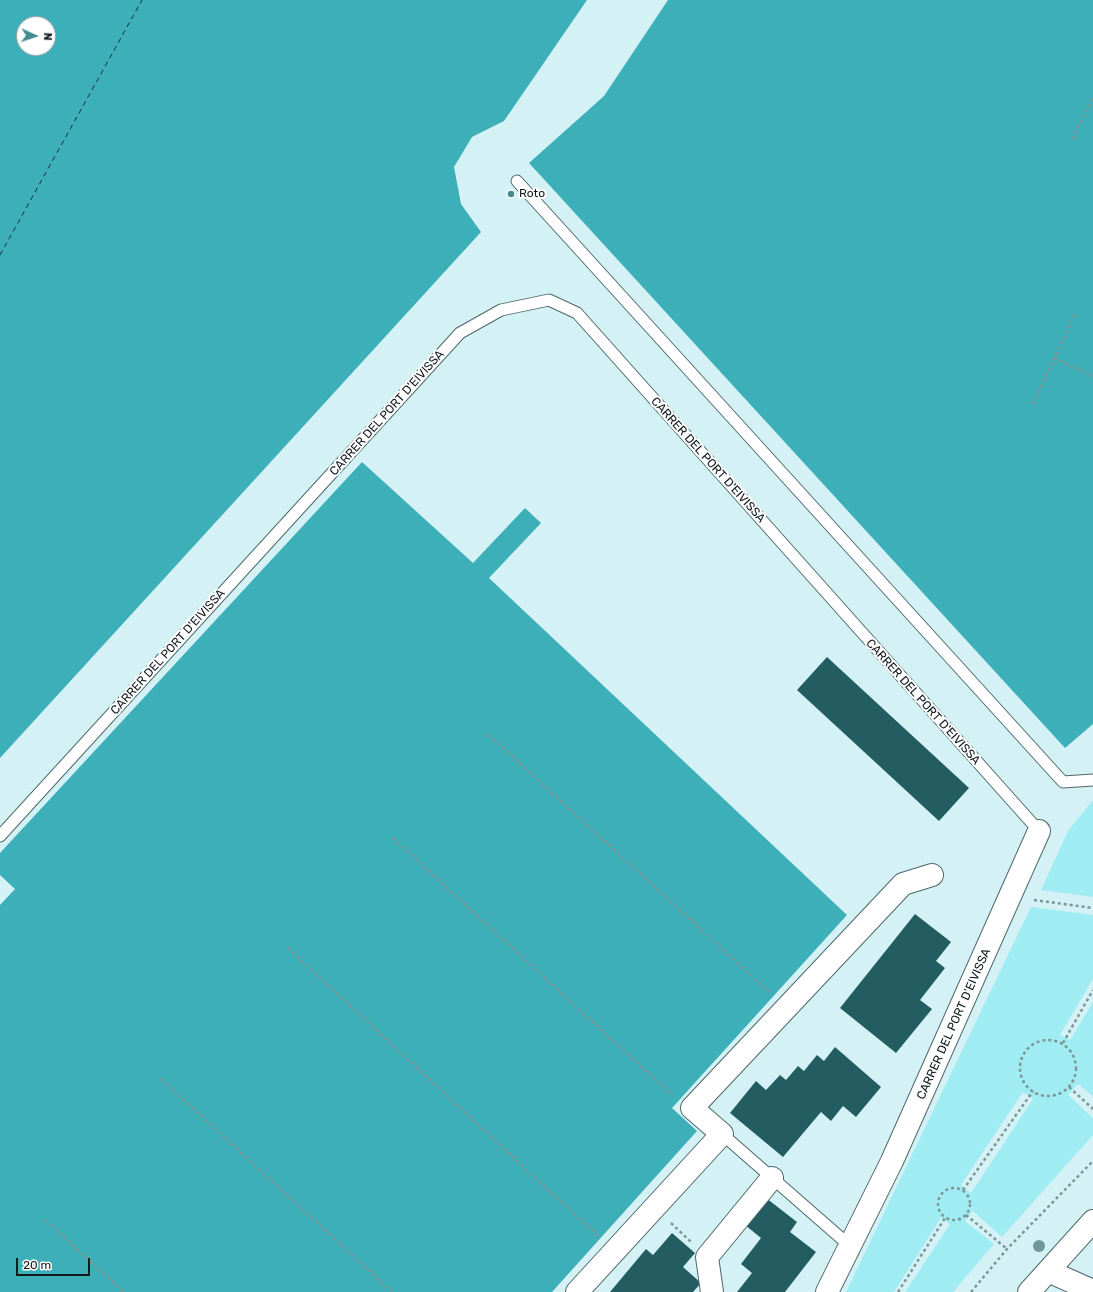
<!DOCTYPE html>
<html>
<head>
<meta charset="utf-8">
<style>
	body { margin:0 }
	#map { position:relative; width:1093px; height:1292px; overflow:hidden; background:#d4f2f5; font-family:Rubik,sans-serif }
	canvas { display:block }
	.north { position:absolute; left:16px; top:16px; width:40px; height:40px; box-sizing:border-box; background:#fff; border:1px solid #9fa4a4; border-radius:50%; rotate:93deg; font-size:11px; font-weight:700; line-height:16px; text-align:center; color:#101b1c }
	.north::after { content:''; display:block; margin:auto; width:14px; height:18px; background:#458c92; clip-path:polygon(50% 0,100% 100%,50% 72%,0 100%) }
	.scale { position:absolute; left:16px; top:1258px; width:74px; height:18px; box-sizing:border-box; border:2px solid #101b1c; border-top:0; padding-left:5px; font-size:12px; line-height:14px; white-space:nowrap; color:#101b1c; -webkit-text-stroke:3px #fff; paint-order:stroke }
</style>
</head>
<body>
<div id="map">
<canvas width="1093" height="1292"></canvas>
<div class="north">N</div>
<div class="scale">20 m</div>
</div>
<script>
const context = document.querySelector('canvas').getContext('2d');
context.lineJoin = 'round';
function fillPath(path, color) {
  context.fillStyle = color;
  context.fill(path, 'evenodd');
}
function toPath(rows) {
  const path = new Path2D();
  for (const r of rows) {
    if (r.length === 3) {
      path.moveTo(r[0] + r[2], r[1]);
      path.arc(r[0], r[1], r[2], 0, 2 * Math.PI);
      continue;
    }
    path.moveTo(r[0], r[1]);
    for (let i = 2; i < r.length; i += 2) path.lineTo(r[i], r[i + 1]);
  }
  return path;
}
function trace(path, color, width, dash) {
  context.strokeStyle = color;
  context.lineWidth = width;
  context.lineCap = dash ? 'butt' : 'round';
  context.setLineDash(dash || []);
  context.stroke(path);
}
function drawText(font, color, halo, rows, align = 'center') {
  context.font = font + ' Rubik,sans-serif';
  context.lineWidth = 4;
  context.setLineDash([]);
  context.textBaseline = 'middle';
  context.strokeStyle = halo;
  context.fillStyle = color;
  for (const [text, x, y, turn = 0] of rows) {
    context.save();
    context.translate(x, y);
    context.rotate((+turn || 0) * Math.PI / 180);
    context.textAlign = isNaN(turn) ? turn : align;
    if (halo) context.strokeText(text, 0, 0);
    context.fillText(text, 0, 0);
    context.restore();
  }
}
fillPath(toPath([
	[1093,800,1093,897,1041,890,1068,831],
	[1031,907,1093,915,1093,979,1060,1035,1070,1040,1093,1002,1093,1096,1078,1084,1068,1095,1093,1118,1093,1135,1002,1237,973,1211,965,1221,994,1244,953,1292,905,1292,950,1224,941,1218,894,1292,846,1292],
	[1023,1092,1033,1099,971,1193,961,1185]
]), '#9fecf3');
fillPath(toPath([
	[0,0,587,0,504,121,472,137,454,167,461,204,481,232,0,758],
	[24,24,48,24,48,48,24,48],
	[668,0,1093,0,1093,724,1065,748,529,163,604,96],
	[362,462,473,563,525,508,541,523,489,578,847,915,672,1108,697,1131,552,1292,0,1292,0,905,15,889,0,875,0,853]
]), '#3cafb8');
trace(toPath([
	[0,255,142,0]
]), '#1a2e30', 1, [5, 4]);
fillPath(toPath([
	[827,657,969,788,939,821,797,690],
	[915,914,951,942,936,961,945,968,920,1000,932,1009,896,1053,840,1008],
	[835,1047,881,1087,856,1117,843,1106,831,1121,821,1112,783,1157,730,1113,756,1081,766,1090,780,1075,786,1080,798,1066,804,1071,817,1055,824,1061],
	[766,1198,797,1222,790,1232,816,1252,785,1292,737,1292,752,1273,741,1264,761,1238,745,1225],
	[672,1233,695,1253,683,1267,701,1283,693,1292,610,1292,646,1249,653,1255]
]), '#235d62');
const lane = toPath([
	[517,181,1063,782,1093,780],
	[0,836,460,333,501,310,549,300,577,313,1039,831],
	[722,1134,850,1246]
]);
const street = toPath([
	[1048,1271,1093,1291],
	[577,1292,722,1134,692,1108,903,884,932,875],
	[712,1292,707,1257,772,1178],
	[827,1292,892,1161,1039,831],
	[1029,1292,1093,1221]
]);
trace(lane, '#4d686a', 13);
trace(street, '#4d686a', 24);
trace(toPath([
	[1073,139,1093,98],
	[1054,358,1093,376],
	[1033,404,1076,311],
	[489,735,769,992],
	[393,838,672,1095],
	[1034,900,1093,908],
	[288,948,598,1236],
	[1048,1068,28],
	[1063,1043,1093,990],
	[161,1079,392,1292],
	[1069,1087,1093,1109],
	[954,1204,16],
	[963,1190,1033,1091],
	[966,1215,1007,1249],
	[46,1220,123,1292],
	[671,1223,691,1242],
	[898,1292,945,1218],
	[971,1292,1007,1249,1093,1161]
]), '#7e9496', 2.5, [3, 3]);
trace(lane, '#fff', 11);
trace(street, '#fff', 22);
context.fillStyle = '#6e979a';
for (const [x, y] of [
	[1039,1246]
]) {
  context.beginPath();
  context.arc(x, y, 6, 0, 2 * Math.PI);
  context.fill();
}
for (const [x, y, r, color] of [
	[511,194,4,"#458c92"]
]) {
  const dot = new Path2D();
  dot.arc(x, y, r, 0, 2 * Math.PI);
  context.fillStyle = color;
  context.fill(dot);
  trace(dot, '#fff', 1.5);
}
drawText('12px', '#101b1c', '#fff', [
	["Roto",519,194]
], 'left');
drawText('12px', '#101b1c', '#fff', [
	["CARRER DEL PORT D'EIVISSA",387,413,-48],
	["CARRER DEL PORT D'EIVISSA",708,460,48],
	["CARRER DEL PORT D'EIVISSA",168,652,-48],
	["CARRER DEL PORT D'EIVISSA",923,702,48],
	["CARRER DEL PORT D'EIVISSA",954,1024,-66]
]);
</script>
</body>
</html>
